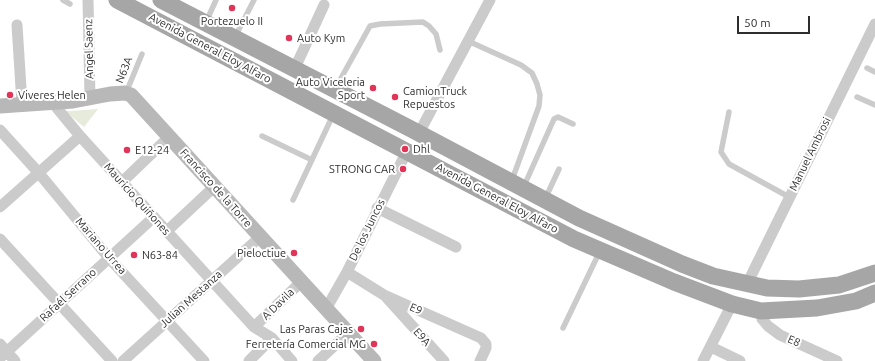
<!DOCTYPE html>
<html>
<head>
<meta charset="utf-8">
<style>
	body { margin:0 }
	#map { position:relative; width:875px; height:361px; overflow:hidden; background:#fff; font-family:Ubuntu,sans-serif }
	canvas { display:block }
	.scale { position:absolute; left:737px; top:16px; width:73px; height:18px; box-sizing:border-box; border:2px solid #2e2e2e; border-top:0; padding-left:5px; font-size:12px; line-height:14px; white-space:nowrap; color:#2e2e2e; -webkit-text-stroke:3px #fff; paint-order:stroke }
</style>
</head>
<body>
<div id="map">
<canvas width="875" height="361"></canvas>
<div class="scale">50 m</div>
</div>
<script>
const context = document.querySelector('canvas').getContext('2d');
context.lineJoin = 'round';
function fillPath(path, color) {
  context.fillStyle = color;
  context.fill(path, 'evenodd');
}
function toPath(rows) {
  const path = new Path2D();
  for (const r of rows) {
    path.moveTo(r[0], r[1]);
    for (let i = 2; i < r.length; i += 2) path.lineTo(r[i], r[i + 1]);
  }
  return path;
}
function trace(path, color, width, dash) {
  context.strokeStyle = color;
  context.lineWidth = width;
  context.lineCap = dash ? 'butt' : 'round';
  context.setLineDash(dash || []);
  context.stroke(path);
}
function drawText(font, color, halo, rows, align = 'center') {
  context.font = font + ' Ubuntu,sans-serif';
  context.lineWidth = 4;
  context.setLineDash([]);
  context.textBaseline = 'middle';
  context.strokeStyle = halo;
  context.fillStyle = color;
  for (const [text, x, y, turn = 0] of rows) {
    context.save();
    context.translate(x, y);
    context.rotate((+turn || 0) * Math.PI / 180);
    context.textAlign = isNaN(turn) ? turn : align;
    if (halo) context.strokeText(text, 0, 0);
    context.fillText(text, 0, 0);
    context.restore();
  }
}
fillPath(toPath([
	[98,109,84,127,65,111,70,111]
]), '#e6ebdc');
trace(toPath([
	[63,0,70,4],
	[206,22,216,0],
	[235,37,254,0],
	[468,41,521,65,532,73,537,84,540,95,539,106,512,180],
	[867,68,875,72],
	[335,89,370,26,380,24,423,22,429,26,436,34,440,50],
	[126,93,142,54],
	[857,97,875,105],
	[729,112,721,152,729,164,789,197],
	[262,136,312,160],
	[524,186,554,119,558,117,573,124],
	[546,197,559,169],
	[293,200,333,115],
	[563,328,600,251]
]), '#cbcbcb', 5.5);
trace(toPath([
	[88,0,90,98],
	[17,25,22,104],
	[295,68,324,5],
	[52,102,80,136,254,327,272,338,292,361],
	[0,130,38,172,109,258,204,361],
	[419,133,490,0],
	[122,182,169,137],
	[0,207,80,136],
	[377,208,456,247],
	[167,231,214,187],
	[0,239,112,361],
	[347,272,384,295,481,338,486,344,486,348,480,361],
	[747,284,875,24],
	[387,298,444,361],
	[326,309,347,272,407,151],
	[761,311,762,319,768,326,780,335,837,361],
	[254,327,301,282],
	[0,344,15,361],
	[711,347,740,361],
	[0,358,154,217],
	[123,361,260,237],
	[249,361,272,338],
	[318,361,348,333],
	[703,361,732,304]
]), '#cbcbcb', 11);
trace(toPath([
	[0,106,73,101,110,94,125,93,131,95,374,361]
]), '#b8b8b8', 15);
trace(toPath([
	[117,0,574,239,674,282,732,304,761,311,817,308,856,301,875,293],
	[161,0,411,129,579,218,682,264,713,276,767,288,799,289,839,285,875,273]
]), '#a6a6a6', 17);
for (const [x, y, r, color] of [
	[232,8,4,"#e03459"],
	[289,38,4,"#e03459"],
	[373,88,4,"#e03459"],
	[10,95,4,"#e03459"],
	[395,97,4,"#e03459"],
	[405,149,4,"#e03459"],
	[127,150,4,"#e03459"],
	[403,169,4,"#e03459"],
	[294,253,4,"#e03459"],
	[134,255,4,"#e03459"],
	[361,329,4,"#e03459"],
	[374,344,4,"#e03459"]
]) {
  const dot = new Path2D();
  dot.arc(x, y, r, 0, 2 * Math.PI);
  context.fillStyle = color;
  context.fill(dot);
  trace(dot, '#fff', 1.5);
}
drawText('11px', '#2e2e2e', '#fff', [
	["Portezuelo II",232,21,"center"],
	["Auto Kym",297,38],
	["Auto Viceleria",365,82,"right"],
	["Sport",365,95,"right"],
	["CamionTruck",403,91],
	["Repuestos",403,104],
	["Viveres Helen",18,95],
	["Dhl",413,149],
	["E12-24",135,150],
	["STRONG CAR",395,169,"right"],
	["Pieloctiue",286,253,"right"],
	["N63-84",142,255],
	["Las Paras Cajas",353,329,"right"],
	["Ferretería Comercial MG",366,344,"right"]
], 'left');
drawText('11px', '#2e2e2e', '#fff', [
	["Avenida General Eloy Alfaro",210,48,28],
	["Angel Saenz",89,49,-91],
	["N63A",124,70,-68],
	["Manuel Ambrosi",810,154,-64],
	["Francisco de la Torre",216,188,48],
	["Avenida General Eloy Alfaro",497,198,28],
	["Mauricio Quiñones",137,199,48],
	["De los Juncos",367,230,-64],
	["Mariano Urrea",101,246,49],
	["Rafaél Serrano",68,295,-43],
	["Julian Mestanza",191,299,-42],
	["A Davila",278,304,-44],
	["E9",416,309,24],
	["E9A",422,337,48],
	["E8",794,341,24]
]);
</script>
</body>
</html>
